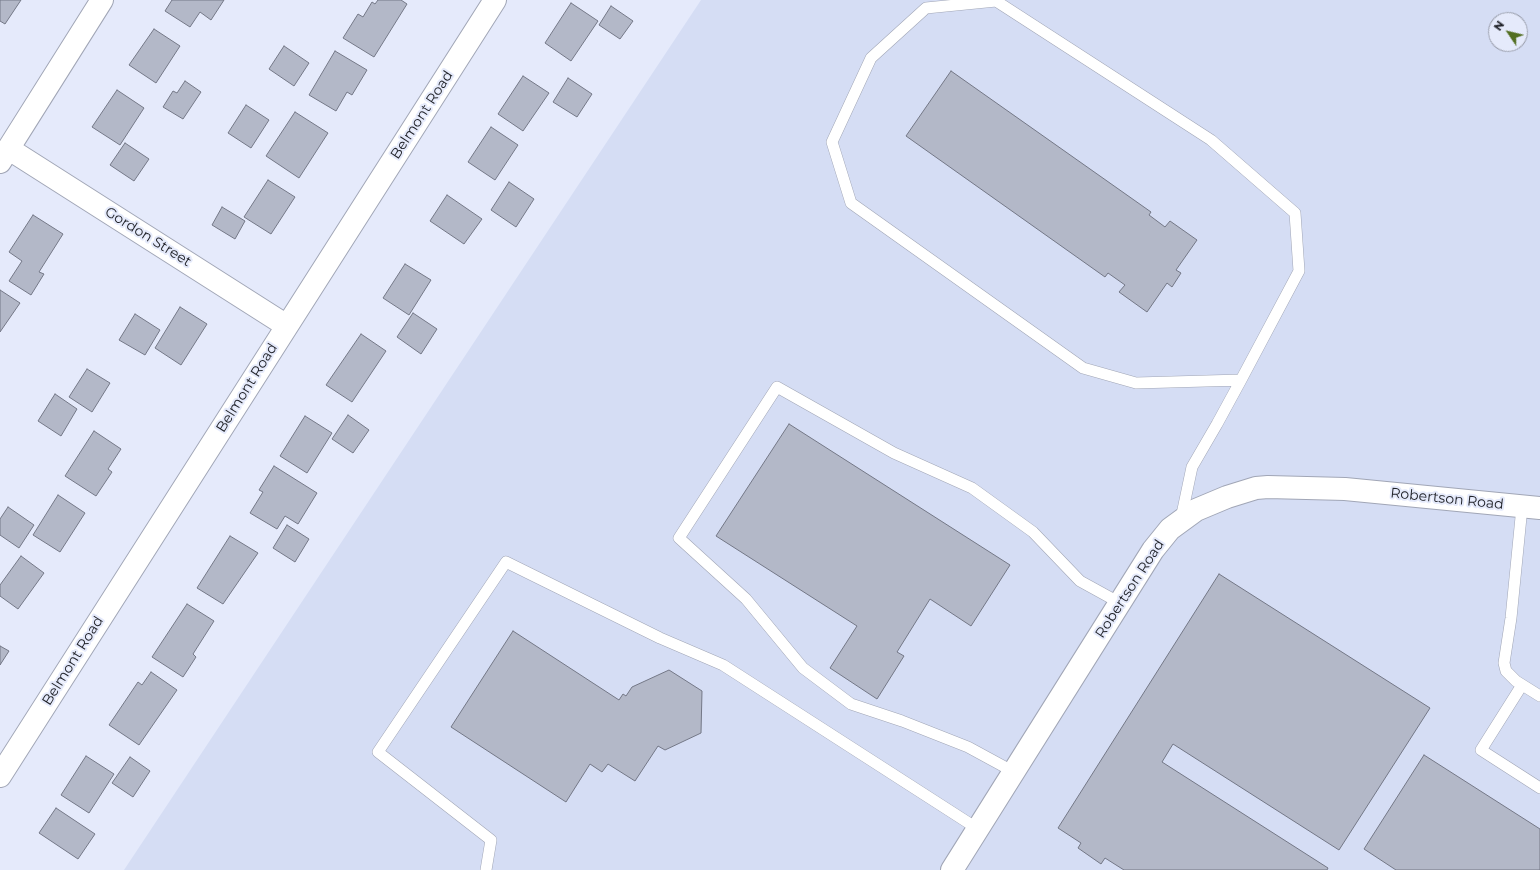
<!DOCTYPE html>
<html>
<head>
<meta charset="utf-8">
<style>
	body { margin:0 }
	#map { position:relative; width:1540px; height:870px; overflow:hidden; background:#e5eafb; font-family:Montserrat,sans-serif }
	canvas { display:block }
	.north { position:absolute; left:1488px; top:12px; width:40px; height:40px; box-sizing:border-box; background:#e5eafb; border:1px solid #969aa7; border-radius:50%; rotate:305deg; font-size:11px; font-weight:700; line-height:16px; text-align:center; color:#202228 }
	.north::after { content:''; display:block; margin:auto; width:14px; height:18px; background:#526e21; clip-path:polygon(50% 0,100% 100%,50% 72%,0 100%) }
</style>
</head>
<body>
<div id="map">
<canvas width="1540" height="870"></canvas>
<div class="north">N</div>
</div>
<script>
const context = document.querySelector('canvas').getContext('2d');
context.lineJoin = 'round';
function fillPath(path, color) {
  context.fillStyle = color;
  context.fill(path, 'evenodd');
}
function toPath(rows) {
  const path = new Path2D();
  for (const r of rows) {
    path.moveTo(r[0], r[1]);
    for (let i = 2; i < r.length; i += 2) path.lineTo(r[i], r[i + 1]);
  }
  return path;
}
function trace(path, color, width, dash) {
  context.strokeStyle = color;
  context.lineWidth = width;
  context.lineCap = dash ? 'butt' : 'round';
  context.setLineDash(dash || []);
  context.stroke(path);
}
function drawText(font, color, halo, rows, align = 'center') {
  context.font = font + ' Montserrat,sans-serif';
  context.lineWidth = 4;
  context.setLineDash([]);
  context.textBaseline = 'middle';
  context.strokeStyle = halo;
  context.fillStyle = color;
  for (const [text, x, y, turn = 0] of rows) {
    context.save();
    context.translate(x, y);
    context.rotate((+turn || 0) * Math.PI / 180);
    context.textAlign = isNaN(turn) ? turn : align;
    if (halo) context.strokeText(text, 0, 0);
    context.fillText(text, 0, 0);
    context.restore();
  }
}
fillPath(toPath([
	[701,0,1540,0,1540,870,124,870],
	[1496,20,1520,20,1520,44,1496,44]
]), '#d5ddf4');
const building = toPath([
	[0,0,21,0,5,24,0,21,0,0],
	[172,0,224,0,211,20,200,12,190,27,165,11,172,0],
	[378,0,401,0,407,4,374,57,343,38,358,14,363,17,372,2,375,4,378,0],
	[571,3,598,21,571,61,545,43,571,3],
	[611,6,633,21,620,39,599,25,611,6],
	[154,29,180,46,156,83,129,65,154,29],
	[284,46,309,63,294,86,269,69,284,46],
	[335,51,367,70,352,95,347,92,336,111,309,95,335,51],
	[951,71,1151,212,1149,215,1165,227,1170,221,1197,240,1176,270,1181,273,1172,287,1167,283,1147,312,1119,292,1125,285,1108,273,1105,277,906,136,951,71],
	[523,76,549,93,523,131,498,114,523,76],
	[568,78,592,94,577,117,553,102,568,78],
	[185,81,201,92,183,119,163,107,173,91,177,93,185,81],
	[117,90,144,108,120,145,92,127,117,90],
	[246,105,269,120,251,148,228,133,246,105],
	[295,112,328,133,299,178,266,156,295,112],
	[491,127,518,145,495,180,468,162,491,127],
	[125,143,149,159,134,181,110,165,125,143],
	[268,180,295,197,271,234,244,217,268,180],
	[509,182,534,199,516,227,491,210,509,182],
	[447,195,482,219,464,244,430,221,447,195],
	[222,207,245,221,235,239,212,225,222,207],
	[33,215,63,234,39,272,44,274,31,295,9,281,22,261,9,252,33,215],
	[405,264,431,280,409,315,383,298,405,264],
	[0,290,20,303,0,332,0,290],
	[180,307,207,324,181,365,155,348,180,307],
	[413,313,437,329,421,354,397,337,413,313],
	[135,314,160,330,145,355,119,340,135,314],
	[361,334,386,351,352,402,326,385,361,334],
	[87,369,110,383,92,412,69,397,87,369],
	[55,394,77,409,61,436,38,421,55,394],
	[348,415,369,430,353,453,332,439,348,415],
	[305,416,332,433,307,473,280,456,305,416],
	[789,424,1010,565,971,626,930,599,897,652,904,656,877,699,830,668,857,626,716,536,789,424],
	[94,431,121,449,108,469,112,472,96,496,65,476,94,431],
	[274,466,317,493,298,524,285,516,277,529,250,513,263,492,259,490,274,466],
	[58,495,85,513,60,552,33,535,58,495],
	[8,507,34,525,19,548,0,535,0,519,8,507],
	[287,525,309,539,295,562,273,548,287,525],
	[230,536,258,553,223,604,197,588,230,536],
	[21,556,44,573,18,609,0,596,0,585,21,556],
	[1219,574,1430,708,1339,850,1173,744,1162,762,1328,868,1327,870,1124,870,1105,858,1101,864,1078,848,1081,843,1058,828,1219,574],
	[187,604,214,621,193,654,196,657,183,677,152,657,187,604],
	[513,631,619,700,623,694,626,696,632,687,669,670,702,691,701,733,665,750,658,746,635,781,608,764,602,772,590,764,566,802,451,727,513,631],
	[0,646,9,651,0,665,0,646],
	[151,672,177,690,139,745,109,725,138,682,142,685,151,672],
	[1424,755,1540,829,1540,870,1396,870,1364,849,1424,755],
	[86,756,114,774,89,813,61,795,86,756],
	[130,757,150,771,133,797,112,783,130,757],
	[56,808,95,834,78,859,39,833,56,808]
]);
fillPath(building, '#b3b8c8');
trace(building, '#747887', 1);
const service = toPath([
	[1522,507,1511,618,1504,663,1506,671,1516,681,1540,696],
	[1181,519,1192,467,1217,424,1241,380,1299,271,1295,213,1211,140,996,1,926,8,871,58,832,142,851,203,1083,368,1136,383,1241,380],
	[1522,685,1481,750,1540,788],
	[1014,772,968,747,902,721,851,704,803,668,746,599,679,538,777,387,894,453,972,488,1033,532,1080,581,1120,603],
	[486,870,491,840,378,752,506,562,660,638,723,665,978,829]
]);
const minor = toPath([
	[9,149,287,326],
	[0,162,102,0],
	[0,776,495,0],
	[952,870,1153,550,1170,529,1196,510,1227,497,1256,488,1268,487,1345,489,1540,508]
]);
trace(service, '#a1a6b6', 12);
trace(minor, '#a1a6b6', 24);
trace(service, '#fff', 11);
trace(minor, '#fff', 22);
drawText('14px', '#202228', '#e5eafb', [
	["Belmont Road",422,115,-57],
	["Gordon Street",148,237,32],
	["Belmont Road",247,388,-58],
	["Robertson Road",1447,499,6],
	["Robertson Road",1130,589,-57],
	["Belmont Road",73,661,-58]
]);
</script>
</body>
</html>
